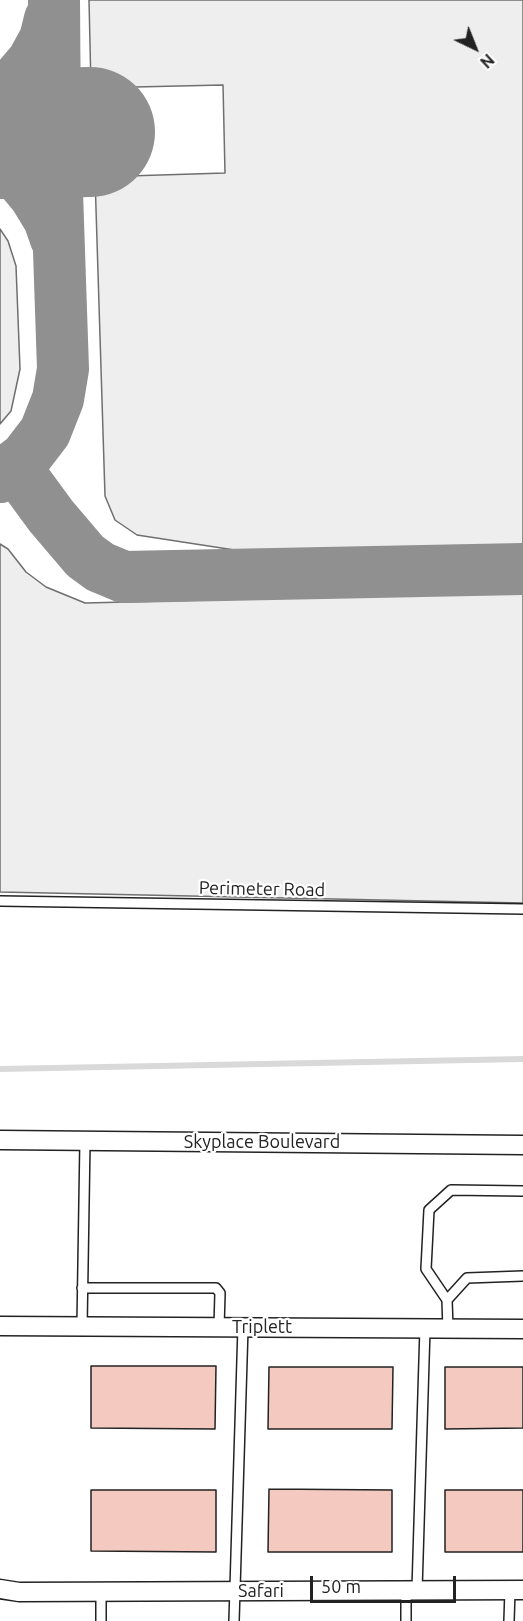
<!DOCTYPE html>
<html>
<head>
<meta charset="utf-8">
<style>
	body { margin:0 }
	#map { position:relative; width:523px; height:1621px; overflow:hidden; background:#fff; font-family:Ubuntu,sans-serif }
	canvas { display:block }
	.north { position:absolute; left:445px; top:18px; width:60px; height:60px; -webkit-text-stroke:4px #fff; paint-order:stroke; rotate:137deg; font-size:16px; font-weight:700; line-height:24px; text-align:center; color:#222 }
	.north::after { content:''; display:block; margin:auto; width:21px; height:27px; background:#222; clip-path:polygon(50% 0,100% 100%,50% 72%,0 100%) }
	.scale { position:absolute; left:310px; top:1576px; width:146px; height:27px; box-sizing:border-box; border:3px solid #222; border-top:0; padding-left:8px; font-size:18px; line-height:21px; white-space:nowrap; color:#222; -webkit-text-stroke:4px #fff; paint-order:stroke }
</style>
</head>
<body>
<div id="map">
<canvas width="523" height="1621"></canvas>
<div class="north">N</div>
<div class="scale">50 m</div>
</div>
<script>
const context = document.querySelector('canvas').getContext('2d');
context.lineJoin = 'round';
function fillPath(path, color) {
  context.fillStyle = color;
  context.fill(path, 'evenodd');
}
function toPath(rows) {
  const path = new Path2D();
  for (const r of rows) {
    path.moveTo(r[0], r[1]);
    for (let i = 2; i < r.length; i += 2) path.lineTo(r[i], r[i + 1]);
  }
  return path;
}
function trace(path, color, width, dash) {
  context.strokeStyle = color;
  context.lineWidth = width;
  context.lineCap = dash ? 'butt' : 'round';
  context.setLineDash(dash || []);
  context.stroke(path);
}
function drawText(font, color, halo, rows, align = 'center') {
  context.font = font + ' Ubuntu,sans-serif';
  context.lineWidth = 4.5;
  context.setLineDash([]);
  context.textBaseline = 'middle';
  context.strokeStyle = halo;
  context.fillStyle = color;
  for (const [text, x, y, turn = 0] of rows) {
    context.save();
    context.translate(x, y);
    context.rotate((+turn || 0) * Math.PI / 180);
    context.textAlign = isNaN(turn) ? turn : align;
    if (halo) context.strokeText(text, 0, 0);
    context.fillText(text, 0, 0);
    context.restore();
  }
}
const green = toPath([
	[89,0,523,0,523,545,241,551,137,535,115,520,105,496,95,177,225,173,223,85,91,88,89,0],
	[0,229,8,241,16,266,20,369,11,411,0,424,0,229],
	[0,544,8,549,26,572,46,587,85,603,523,592,523,903,0,892,0,544]
]);
fillPath(green, '#eee');
trace(green, '#6f6f6f', 1.5);
trace(toPath([
	[0,1069,523,1059]
]), '#d9d9d9', 6);
trace(toPath([
	[0,100,33,61,45,39,50,19],
	[0,162,21,179,35,196,49,219,56,239],
	[15,467,51,516,85,556,100,567,124,577,523,569],
	[0,477,25,458,45,432,58,399,63,369,55,133,54,0]
]), '#909090', 52);
trace(toPath([
	[0,134,90,132]
]), '#909090', 130);
const building = toPath([
	[91,1366,216,1366,215,1429,91,1428,91,1366],
	[269,1367,393,1367,392,1429,268,1429,269,1367],
	[445,1367,523,1367,523,1428,445,1429,445,1367],
	[269,1489,392,1490,392,1552,268,1552,269,1489],
	[91,1490,216,1490,216,1552,91,1551,91,1490],
	[445,1490,523,1490,523,1552,445,1552,445,1490]
]);
fillPath(building, '#f3c9c0');
trace(building, '#222', 1.5);
const lane = toPath([
	[0,901,523,909],
	[82,1288,216,1288,220,1293,219,1327],
	[447,1300,467,1278,523,1276],
	[82,1326,85,1141],
	[448,1329,447,1300,426,1269,429,1210,451,1190,523,1191],
	[406,1590,406,1621],
	[417,1590,425,1328],
	[101,1591,101,1621],
	[234,1621,243,1327],
	[509,1621,510,1590]
]);
const street = toPath([
	[0,1140,523,1145],
	[0,1326,523,1329],
	[0,1589,19,1592,523,1590]
]);
trace(lane, '#222', 12);
trace(street, '#222', 21);
trace(lane, '#fff', 9);
trace(street, '#fff', 18);
drawText('18px', '#222', '#fff', [
	["Perimeter Road",262,889,1],
	["Skyplace Boulevard",262,1142],
	["Triplett",262,1327],
	["Safari",261,1591]
]);
</script>
</body>
</html>
